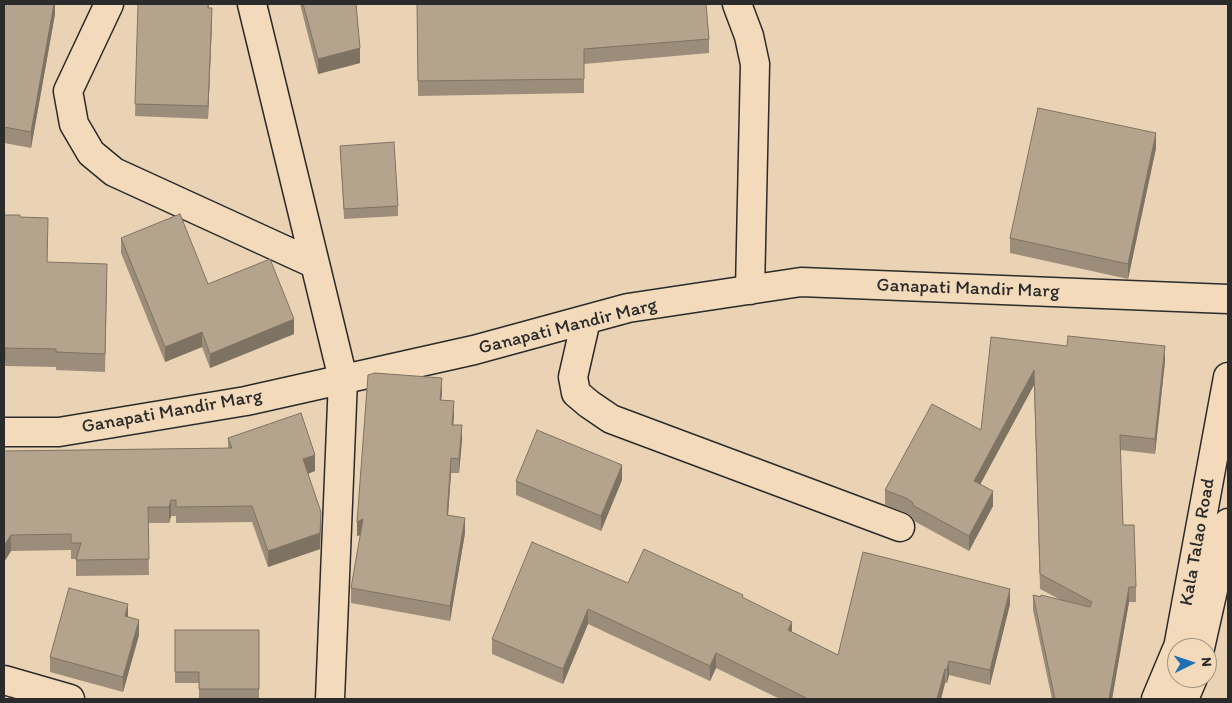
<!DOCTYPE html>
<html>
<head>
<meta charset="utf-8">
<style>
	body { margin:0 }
	#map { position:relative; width:1232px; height:703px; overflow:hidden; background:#ead3b4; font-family:Itim,sans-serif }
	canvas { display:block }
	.frame { position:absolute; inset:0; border:5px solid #2b2b2b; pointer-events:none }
	.north { position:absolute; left:1167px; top:638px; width:50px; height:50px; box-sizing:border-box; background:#f2daba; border:1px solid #a29481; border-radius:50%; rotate:86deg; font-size:14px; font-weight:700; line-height:20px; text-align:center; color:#2b2b2b }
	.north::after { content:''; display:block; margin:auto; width:18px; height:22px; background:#1f6fb2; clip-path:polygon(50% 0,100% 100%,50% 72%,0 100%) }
</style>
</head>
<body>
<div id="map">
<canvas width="1232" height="703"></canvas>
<div class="frame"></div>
<div class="north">N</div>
</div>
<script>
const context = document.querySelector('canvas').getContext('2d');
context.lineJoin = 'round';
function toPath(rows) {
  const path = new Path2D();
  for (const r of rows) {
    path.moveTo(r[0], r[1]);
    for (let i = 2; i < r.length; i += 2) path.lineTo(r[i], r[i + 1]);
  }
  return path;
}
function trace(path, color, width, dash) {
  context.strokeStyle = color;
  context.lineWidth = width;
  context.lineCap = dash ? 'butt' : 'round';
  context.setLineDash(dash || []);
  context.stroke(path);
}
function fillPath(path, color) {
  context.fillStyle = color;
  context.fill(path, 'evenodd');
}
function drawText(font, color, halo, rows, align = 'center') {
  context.font = font + ' Itim,sans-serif';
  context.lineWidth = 4;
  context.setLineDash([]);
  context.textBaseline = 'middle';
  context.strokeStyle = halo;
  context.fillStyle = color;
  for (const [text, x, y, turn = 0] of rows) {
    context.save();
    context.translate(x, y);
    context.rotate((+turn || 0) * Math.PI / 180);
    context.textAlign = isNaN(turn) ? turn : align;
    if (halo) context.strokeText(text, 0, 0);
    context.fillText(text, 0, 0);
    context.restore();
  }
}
const minor = toPath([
	[109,4,68,91,74,124,91,153,114,172,315,264],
	[252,4,343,379,330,699],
	[737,4,749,36,755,64,750,290],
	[586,320,573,377,576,393,589,404,611,419,900,527],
	[4,432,59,432,246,401,474,350,628,308,801,282,1228,299],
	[1178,648,1228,377],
	[1200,648,1228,523],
	[4,680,70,699],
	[1156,699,1177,649],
	[1184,699,1193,678]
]);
trace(minor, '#2b2b2b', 31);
trace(minor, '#f2daba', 28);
fillPath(toPath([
	[4,4,55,4,55,14,31,148,4,143],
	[136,4,209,4,209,8,212,21,208,119,135,116,138,4],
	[300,4,356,4,360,63,318,74],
	[417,4,709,39,709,53,584,64,584,93,418,96],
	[340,146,398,206,398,216,344,219],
	[1156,148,1128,279,1010,253,1010,238],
	[4,215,20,217,48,236,47,262,107,282,105,372,56,370,56,367,5,366,5,379,4,379],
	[121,238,208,284,294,334,210,368,202,347,165,362,121,253],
	[1067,346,1165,361,1155,454,1120,450,1123,525,1136,587,1136,602,1129,602,1112,699,1052,699,1033,610,1033,595,1061,600,1040,589,1034,385,980,484,993,506,969,551,914,521,912,517,906,513,885,505,885,490,981,430],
	[442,393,441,400,454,416,453,425,462,440,459,473,451,473,448,515,465,533,450,621,351,603,351,588,361,535,357,536],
	[228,438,315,471,308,474,321,528,320,549,268,567,252,522,176,523,176,516,171,516,169,523,148,523,149,575,76,576,76,559,71,559,71,550,11,551,4,562,4,451,228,448],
	[622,480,601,531,516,495,516,481],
	[628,583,743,598,792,632,838,655,1010,604,990,685,949,675,947,683,945,683,941,699,780,699,716,668,710,681,588,624,563,684,492,654,492,639],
	[128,617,139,635,123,692,50,672,50,657],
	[175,630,259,630,259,699,199,699,199,683,175,683]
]), '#9b8d7a');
fillPath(toPath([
	[52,4,55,4,55,14,31,148,31,132],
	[212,8,212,21,208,119,208,106],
	[360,48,360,63,318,74,318,59],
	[1156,133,1156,148,1128,279,1128,264],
	[294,319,294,334,210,368,210,354],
	[202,332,202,347,165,362,165,347],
	[1165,346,1165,361,1155,454,1155,439],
	[1034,370,1034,385,974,496,974,481],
	[442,378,442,393,440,415,440,400],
	[454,401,454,416,452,439,452,425],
	[462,425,462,440,459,473,459,459],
	[315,455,315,471,303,475,303,459],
	[451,458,451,473,447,530,447,515],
	[622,465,622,480,601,531,601,516],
	[993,491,993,506,969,551,969,536],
	[171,500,171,516,169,523,169,507],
	[321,512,320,549,268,567,268,551],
	[465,518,465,533,450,621,450,606],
	[363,519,363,534,357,536,357,522],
	[11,535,11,551,4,562,4,546],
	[1129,587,1129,602,1112,699,1109,699],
	[1010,589,1010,604,990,685,990,670],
	[128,604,128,619,125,616],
	[588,609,588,624,563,684,563,669],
	[139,620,139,635,123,692,123,677],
	[792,622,792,637,788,630],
	[716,653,716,668,710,681,710,666],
	[949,661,949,675,947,683,947,669],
	[945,669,945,683,941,699,937,699]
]), '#7e7363');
const building = toPath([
	[4,4,54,4,31,132,4,127,4,4],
	[138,4,208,4,208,8,212,8,208,106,135,104,138,4],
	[303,4,356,4,360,48,318,59,303,4],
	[417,4,706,4,709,39,584,49,584,79,418,81,417,4],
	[1038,108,1156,133,1128,264,1010,238,1038,108],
	[394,142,398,206,344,209,340,146,394,142],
	[180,214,208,284,270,259,294,319,210,354,202,332,165,347,121,238,180,214],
	[4,215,20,215,20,217,48,218,47,262,107,264,105,354,56,352,56,349,5,348,5,360,4,360,4,215],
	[1068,336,1165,346,1155,439,1120,435,1123,525,1134,525,1136,587,1129,587,1109,699,1055,699,1033,595,1041,597,1041,595,1090,607,1092,602,1040,574,1034,370,974,481,993,491,969,536,914,506,912,502,906,498,885,490,932,404,981,430,991,337,1067,346,1068,336],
	[375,373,442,378,440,400,454,401,452,425,462,425,459,459,451,458,447,515,465,518,450,606,351,588,363,519,357,522,368,375,375,373],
	[301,413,315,455,303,459,321,512,320,533,268,551,252,506,176,507,176,500,171,500,169,507,148,507,149,559,76,560,81,543,71,543,71,534,11,535,4,546,4,451,232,448,228,438,301,413],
	[537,430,622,465,601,516,516,481,537,430],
	[532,542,628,583,644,549,743,595,742,597,792,622,788,630,838,655,863,552,1010,589,990,670,949,661,947,669,945,669,937,699,808,699,716,653,710,666,588,609,563,669,492,639,532,542],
	[69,588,128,604,125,616,139,620,123,677,50,657,69,588],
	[175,630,259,630,259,689,199,689,199,672,175,672,175,630]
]);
fillPath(building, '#b4a48e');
trace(building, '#7e7363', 1);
drawText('19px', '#2b2b2b', '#f2daba', [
	["Ganapati Mandir Marg",968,289,2],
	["Ganapati Mandir Marg",568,327,-14],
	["Ganapati Mandir Marg",172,412,-10],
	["Kala Talao Road",1198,542,-80]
]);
</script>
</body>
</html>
